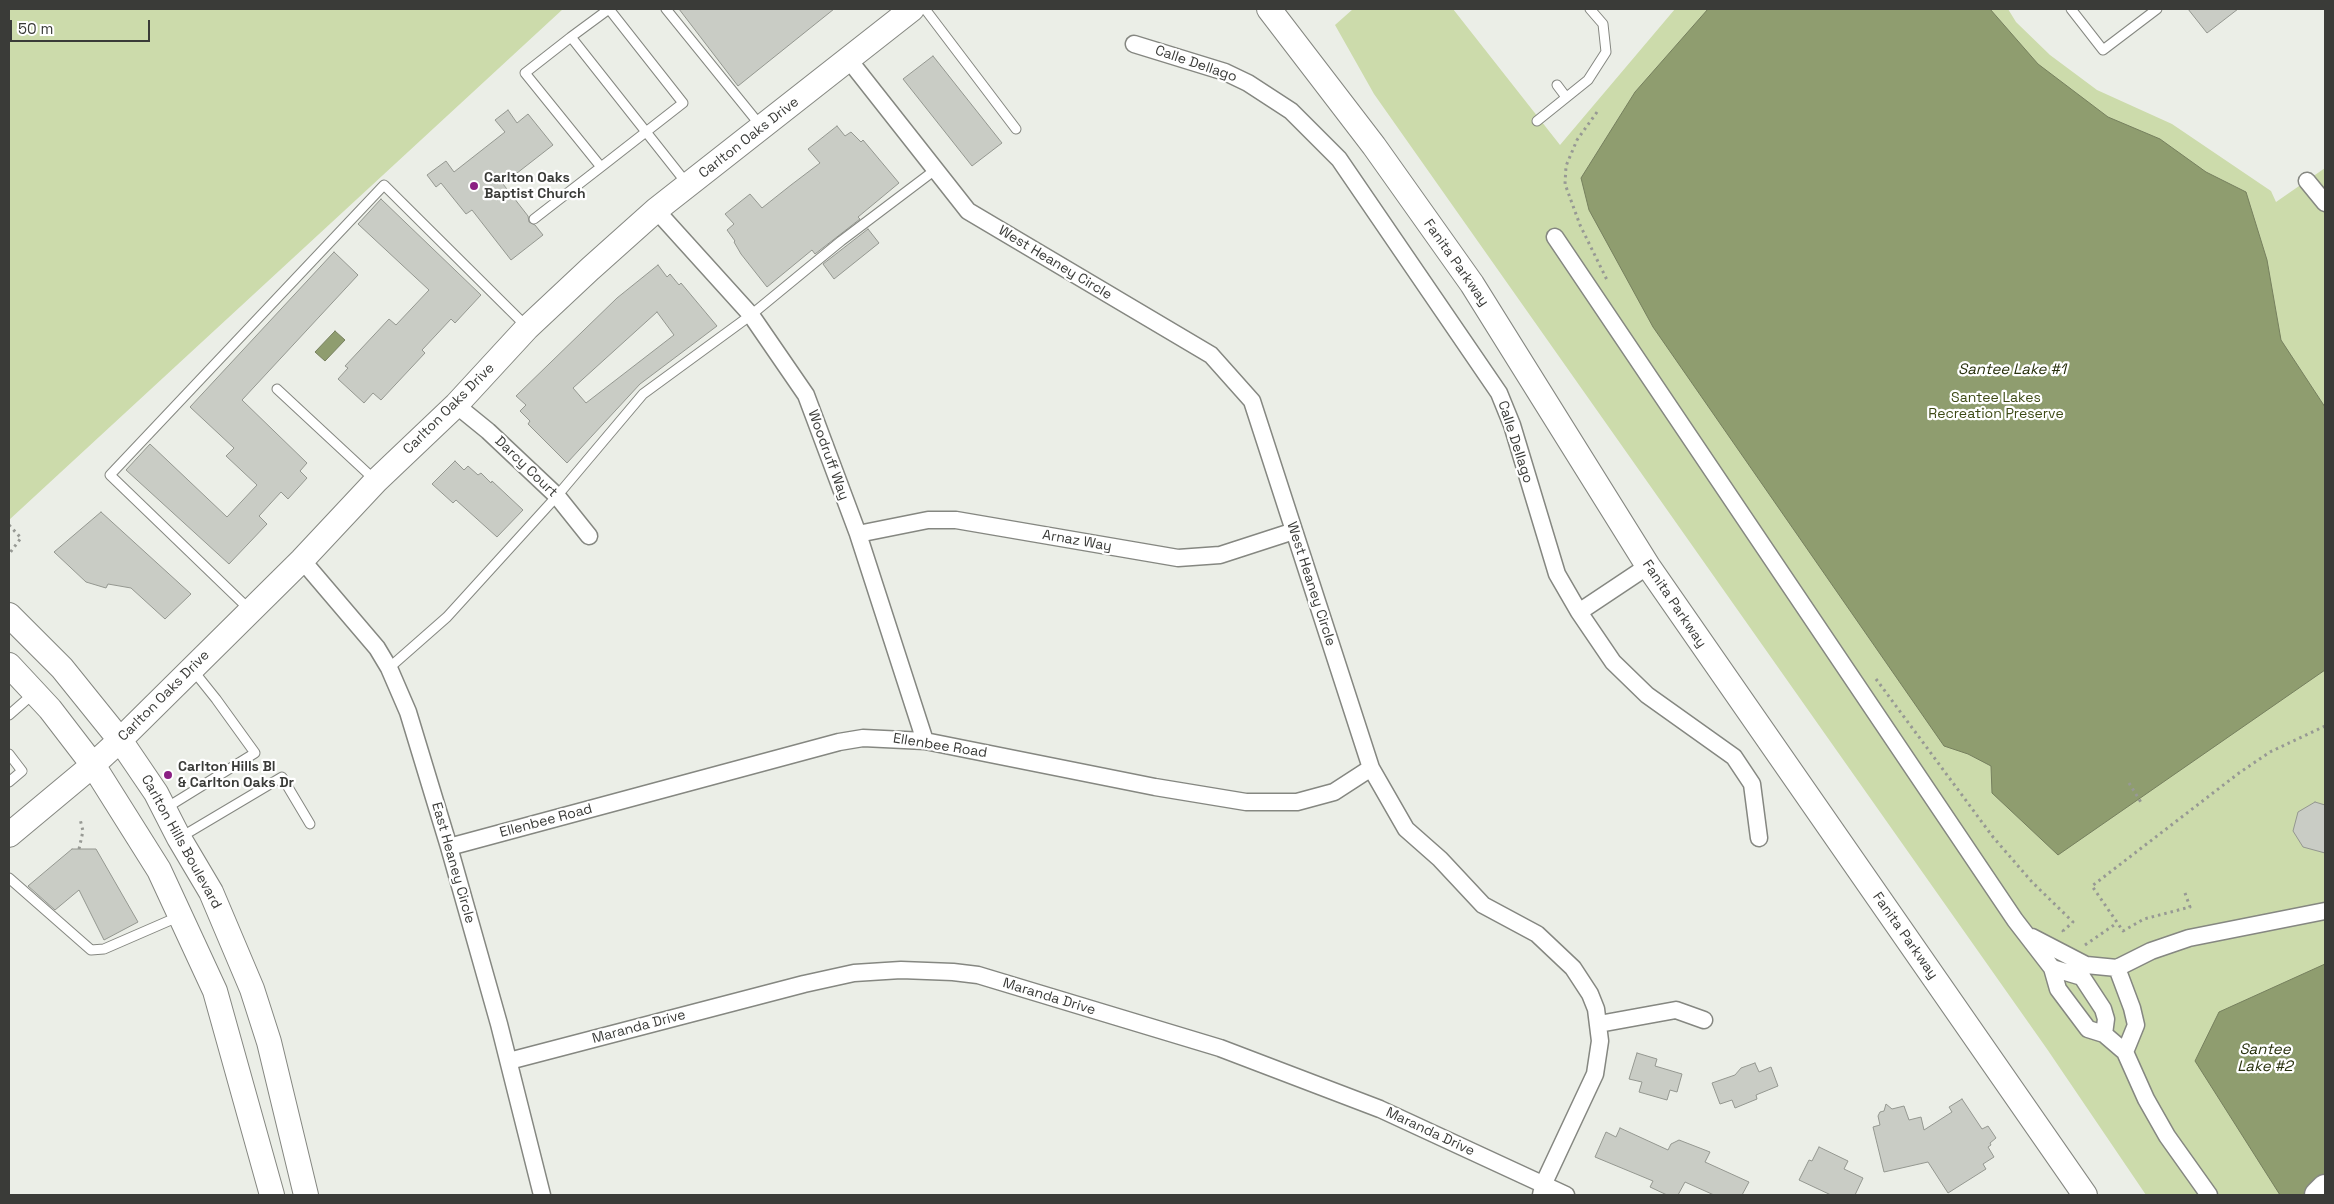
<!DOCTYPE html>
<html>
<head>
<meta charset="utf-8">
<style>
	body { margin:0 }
	#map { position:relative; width:2334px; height:1204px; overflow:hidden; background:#ebeee7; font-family:"Space Grotesk",sans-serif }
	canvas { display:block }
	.frame { position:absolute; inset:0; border:10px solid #3a3b38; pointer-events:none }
	.scale { position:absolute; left:10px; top:20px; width:140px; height:22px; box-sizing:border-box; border:2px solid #3a3b38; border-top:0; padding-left:6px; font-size:15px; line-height:18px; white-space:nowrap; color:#3a3b38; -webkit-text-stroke:4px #fff; paint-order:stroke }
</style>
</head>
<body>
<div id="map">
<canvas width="2334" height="1204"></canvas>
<div class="frame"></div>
<div class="scale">50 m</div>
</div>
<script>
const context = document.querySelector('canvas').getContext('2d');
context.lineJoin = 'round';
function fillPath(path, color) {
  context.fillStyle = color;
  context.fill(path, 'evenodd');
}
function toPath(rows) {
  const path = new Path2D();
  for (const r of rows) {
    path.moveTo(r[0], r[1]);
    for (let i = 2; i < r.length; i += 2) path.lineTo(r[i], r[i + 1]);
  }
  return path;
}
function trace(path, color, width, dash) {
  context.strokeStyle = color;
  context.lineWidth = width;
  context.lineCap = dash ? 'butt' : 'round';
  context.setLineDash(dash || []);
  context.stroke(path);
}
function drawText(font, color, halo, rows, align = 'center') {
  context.font = font + ' "Space Grotesk",sans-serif';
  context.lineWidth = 4.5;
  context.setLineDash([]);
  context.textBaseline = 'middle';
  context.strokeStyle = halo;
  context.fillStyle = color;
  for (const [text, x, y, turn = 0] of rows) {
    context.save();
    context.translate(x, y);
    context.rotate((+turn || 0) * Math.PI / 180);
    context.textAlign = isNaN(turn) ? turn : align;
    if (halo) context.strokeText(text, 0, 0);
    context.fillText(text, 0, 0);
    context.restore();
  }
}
fillPath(toPath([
	[9,9,563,9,9,520],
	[1353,9,1453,9,1560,145,1675,9,2008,9,2016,22,2050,55,2097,90,2172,124,2271,191,2276,202,2325,168,2325,1195,2146,1195,2047,1049,1374,94,1335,25]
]), '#ccdbab');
const water = toPath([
	[1708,9,1990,9,2038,64,2108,117,2160,139,2206,172,2246,192,2267,260,2281,340,2325,407,2325,670,2058,855,1992,793,1991,766,1968,754,1944,746,1653,327,1589,210,1581,178,1635,92,1708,9],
	[335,331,345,340,325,361,315,352,335,331],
	[2325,964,2325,1195,2280,1195,2195,1061,2219,1012,2325,964]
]);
fillPath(water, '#8f9d6f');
trace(water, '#76805e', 1);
const building = toPath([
	[679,9,834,9,738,86,679,9],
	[2188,9,2238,9,2207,33,2188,9],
	[933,56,1002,143,972,166,903,79,933,56],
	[508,110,517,123,528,114,553,145,503,184,528,216,529,222,535,225,543,235,511,260,472,210,466,214,441,183,436,187,427,175,446,161,454,172,505,132,495,120,508,110],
	[837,126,845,136,851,132,861,142,863,140,899,183,858,217,860,219,815,254,812,250,767,287,741,254,734,242,735,241,727,230,734,224,725,214,750,194,762,208,791,185,820,163,808,149,837,126],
	[381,199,481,295,455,323,451,319,422,350,425,353,381,400,373,393,364,403,338,379,348,368,345,366,389,319,396,325,429,290,358,224,381,199],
	[868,229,879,243,834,279,823,264,868,229],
	[334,252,358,275,242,400,307,463,300,471,307,478,288,499,281,492,259,516,267,524,229,564,126,470,150,444,227,517,257,485,226,456,234,448,190,407,334,252],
	[658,265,667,277,670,274,679,285,681,283,717,326,640,384,567,463,528,424,530,421,520,411,526,405,516,396,617,298,658,265],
	[657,312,674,335,586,403,573,388,657,312],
	[455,461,464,470,468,466,478,475,481,473,491,483,492,481,523,510,497,537,456,500,453,503,432,484,455,461],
	[101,512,191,594,165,619,131,588,108,584,106,588,86,582,54,552,101,512],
	[2315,802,2325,805,2325,853,2303,847,2293,831,2298,812,2315,802],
	[72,849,96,849,138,922,104,940,79,890,55,910,28,886,72,849],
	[1637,1053,1657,1059,1655,1066,1682,1074,1677,1092,1670,1090,1667,1100,1639,1092,1642,1082,1629,1079,1637,1053],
	[1755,1063,1759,1072,1771,1067,1778,1086,1756,1095,1757,1099,1735,1108,1732,1100,1720,1104,1712,1083,1735,1075,1741,1068,1755,1063],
	[1962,1099,1982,1129,1988,1126,1996,1138,1990,1143,1991,1145,1988,1147,1994,1157,1983,1164,1986,1169,1948,1193,1928,1162,1884,1172,1873,1127,1880,1125,1878,1116,1880,1112,1884,1111,1886,1104,1892,1109,1904,1106,1909,1120,1921,1117,1924,1130,1952,1112,1949,1107,1962,1099],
	[1620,1128,1668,1150,1671,1144,1679,1140,1710,1152,1705,1162,1749,1182,1742,1195,1714,1195,1685,1182,1678,1195,1667,1195,1650,1187,1653,1181,1595,1157,1606,1132,1616,1137,1620,1128],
	[1819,1147,1848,1161,1844,1169,1863,1178,1855,1195,1831,1195,1799,1180,1809,1160,1812,1161,1819,1147]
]);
fillPath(building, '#c9ccc5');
trace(building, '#949790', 1);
const lane = toPath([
	[609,9,571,37,688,185],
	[666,9,760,125],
	[925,9,1016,129],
	[2071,9,2103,50,2157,9],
	[571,37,525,73,601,167,683,103,609,9],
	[1557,85,1566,97],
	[1537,121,1588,80,1606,52,1603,24,1590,9],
	[534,219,601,167],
	[277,389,376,481],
	[251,611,110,475,384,185,527,327],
	[389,668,447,617,557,496,643,394,751,315,841,241,935,170],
	[9,715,33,694],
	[9,754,22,771,9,782],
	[166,808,255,753,216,699,192,669],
	[181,837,282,777,310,824],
	[9,878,91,950,104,949,180,916]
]);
const street = toPath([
	[1134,44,1225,72,1248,83,1291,111,1339,159,1499,393,1512,425,1557,574,1579,612,1613,662,1647,695,1734,757,1752,784,1759,838],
	[849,60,968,211,1211,355,1252,401,1371,768,1406,829,1440,859,1483,905,1537,934,1573,968,1590,994,1596,1009,1600,1041,1595,1074,1543,1185,1541,1195],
	[2307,181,2325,203],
	[656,210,751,315,806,395,858,534,925,741],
	[1555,237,2015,920,2052,968,2058,989,2088,1029,2104,1034,2125,1052,2146,1099,2167,1136,2209,1195],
	[456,405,488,431,557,496,589,536],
	[858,534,928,520,956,520,1178,558,1220,555,1294,531],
	[302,560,377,648,389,668,408,712,449,847,499,1024,542,1195],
	[1579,612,1648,566],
	[449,847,839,742,863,738,925,741,1155,787,1246,802,1297,802,1334,792,1371,768],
	[2032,937,2086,965,2117,968],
	[2052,968,2082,977,2103,1009,2106,1019,2104,1034],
	[1599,1024,1676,1010,1704,1020],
	[2125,1052,2136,1025,2132,1008,2117,968,2151,951,2189,938,2325,911],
	[509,1061,804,984,854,973,901,970,953,972,978,975,1220,1048,1380,1109,1566,1195]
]);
const secondary = toPath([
	[1269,9,1374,146,1472,284,1648,566,2085,1195],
	[9,615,62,668,120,740,156,793,179,838,211,892,252,989,269,1042,306,1195],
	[9,665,50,709,93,765,159,870,215,991,272,1195],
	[9,835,93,765,120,740,302,560,376,481,456,405,527,328,590,269,656,210,912,9]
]);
const primary = toPath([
	[2318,1195,2325,1188]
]);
trace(lane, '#858781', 11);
trace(street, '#858781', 19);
trace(secondary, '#858781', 26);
trace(primary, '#858781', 29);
trace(toPath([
	[1597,112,1577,140,1566,166,1565,184,1580,225,1607,280],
	[9,525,21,538,9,554],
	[1876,679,1993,837,2032,882,2073,922,2063,931,2066,934],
	[2129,783,2142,804],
	[79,849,83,831,80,819],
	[2185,893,2190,907,2144,919,2123,931,2092,886,2239,773,2270,752,2325,726],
	[2085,945,2117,923]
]), '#979994', 3, [2.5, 4]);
trace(lane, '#fff', 9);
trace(street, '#fff', 16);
trace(secondary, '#fff', 24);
trace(primary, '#fff', 26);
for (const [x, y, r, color] of [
	[474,186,5,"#8b1f83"],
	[168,775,5,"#8b1f83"]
]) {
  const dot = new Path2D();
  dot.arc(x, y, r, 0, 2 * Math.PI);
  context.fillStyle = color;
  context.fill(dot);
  trace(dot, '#fff', 2);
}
drawText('14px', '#3a3b38', '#fff', [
	["Calle Dellago",1196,64,19],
	["Carlton Oaks Drive",749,138,-38],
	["West Heaney Circle",1055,263,31],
	["Fanita Parkway",1456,263,55],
	["Carlton Oaks Drive",449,409,-45],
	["Calle Dellago",1515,442,72],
	["Woodruff Way",828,455,70],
	["Darcy Court",526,467,44],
	["Arnaz Way",1077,541,10],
	["West Heaney Circle",1311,584,72],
	["Fanita Parkway",1674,604,56],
	["Carlton Oaks Drive",164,696,-45],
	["Ellenbee Road",940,746,9],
	["Ellenbee Road",546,821,-15],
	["Carlton Hills Boulevard",181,842,61],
	["East Heaney Circle",453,863,74],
	["Fanita Parkway",1905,936,55],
	["Maranda Drive",1049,997,17],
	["Maranda Drive",639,1027,-15],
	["Maranda Drive",1430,1132,25]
]);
drawText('bold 14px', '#3a3b38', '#fff', [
	["Carlton Oaks",484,178],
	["Baptist Church",484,194],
	["Carlton Hills Bl",178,767],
	["& Carlton Oaks Dr",178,783]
], 'left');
drawText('14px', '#3d4a15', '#fff', [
	["Santee Lakes",1996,398],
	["Recreation Preserve",1996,414]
]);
drawText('italic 15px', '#28310d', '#fff', [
	["Santee Lake #1",2012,370],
	["Santee",2265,1050],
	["Lake #2",2265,1067]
]);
</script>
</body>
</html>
